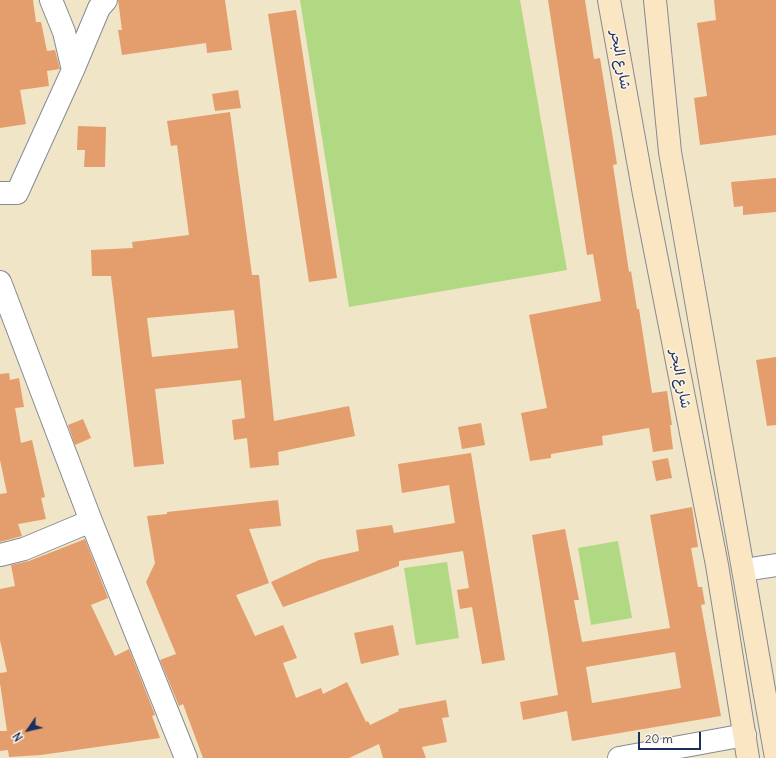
<!DOCTYPE html>
<html>
<head>
<meta charset="utf-8">
<style>
	body { margin:0 }
	#map { position:relative; width:776px; height:758px; overflow:hidden; background:#f0e5c7; font-family:Delius,sans-serif }
	canvas { display:block }
	.north { position:absolute; left:8px; top:710px; width:40px; height:40px; -webkit-text-stroke:3px #fcf5e5; paint-order:stroke; rotate:236deg; font-size:11px; font-weight:700; line-height:16px; text-align:center; color:#1b2f5e }
	.north::after { content:''; display:block; margin:auto; width:14px; height:18px; background:#1b2f5e; clip-path:polygon(50% 0,100% 100%,50% 72%,0 100%) }
	.scale { position:absolute; left:638px; top:732px; width:63px; height:18px; box-sizing:border-box; border:2px solid #1b2f5e; border-top:0; padding-left:5px; font-size:12px; line-height:14px; white-space:nowrap; color:#1b2f5e; -webkit-text-stroke:3px #fcf5e5; paint-order:stroke }
</style>
</head>
<body>
<div id="map">
<canvas width="776" height="758"></canvas>
<div class="north">N</div>
<div class="scale">20 m</div>
</div>
<script>
const context = document.querySelector('canvas').getContext('2d');
context.lineJoin = 'round';
function fillPath(path, color) {
  context.fillStyle = color;
  context.fill(path, 'evenodd');
}
function toPath(rows) {
  const path = new Path2D();
  for (const r of rows) {
    path.moveTo(r[0], r[1]);
    for (let i = 2; i < r.length; i += 2) path.lineTo(r[i], r[i + 1]);
  }
  return path;
}
function trace(path, color, width, dash) {
  context.strokeStyle = color;
  context.lineWidth = width;
  context.lineCap = dash ? 'butt' : 'round';
  context.setLineDash(dash || []);
  context.stroke(path);
}
function drawText(font, color, halo, rows, align = 'center') {
  context.font = font + ' Delius,"Playpen Sans Arabic",sans-serif';
  context.lineWidth = 3;
  context.setLineDash([]);
  context.textBaseline = 'middle';
  context.strokeStyle = halo;
  context.fillStyle = color;
  for (const [text, x, y, turn = 0] of rows) {
    context.save();
    context.translate(x, y);
    context.rotate((+turn || 0) * Math.PI / 180);
    context.textAlign = isNaN(turn) ? turn : align;
    if (halo) context.strokeText(text, 0, 0);
    context.fillText(text, 0, 0);
    context.restore();
  }
}
fillPath(toPath([
	[300,0,520,0,567,270,349,307],
	[618,541,632,618,591,625,578,548],
	[447,562,459,638,416,645,404,568]
]), '#b1d983');
fillPath(toPath([
	[0,0,33,0,36,22,41,22,47,51,55,50,60,69,47,71,49,86,20,90,26,124,0,128],
	[118,0,225,0,232,50,207,53,206,43,122,55,118,30,122,30],
	[548,0,585,0,594,59,600,58,617,164,613,165,629,272,631,271,637,309,639,309,652,393,667,391,672,425,670,425,673,449,653,452,649,428,602,436,603,445,551,454,551,458,530,461,521,413,547,408,529,315,601,301,593,254,587,255],
	[714,0,776,0,776,135,700,145,694,98,707,96,697,23,716,20],
	[296,10,337,278,309,282,268,14],
	[238,90,241,108,215,111,212,94],
	[230,112,252,275,259,275,274,421,349,406,355,436,278,452,279,465,250,468,247,438,234,440,232,420,245,418,241,380,155,389,164,464,134,467,111,276,92,276,91,250,133,248,132,242,189,235,177,145,171,146,167,121],
	[234,310,238,348,152,357,147,318],
	[78,126,106,127,105,167,84,167,85,150,77,150],
	[776,178,776,212,743,215,743,206,734,207,731,182],
	[776,357,776,425,767,426,756,360],
	[9,373,10,380,19,378,24,407,15,408,21,443,32,440,45,497,41,498,46,519,18,524,22,536,0,542,0,494,7,493,0,460,0,374],
	[83,419,91,438,75,445,68,425],
	[481,423,485,445,462,449,458,427],
	[471,453,505,660,482,664,472,607,460,609,457,590,469,588,463,551,399,561,399,566,283,607,271,582,319,560,359,551,356,530,392,525,394,533,455,523,449,485,402,493,398,464],
	[668,458,672,478,656,481,652,461],
	[278,500,281,526,249,529,269,583,236,595,255,636,283,625,297,658,283,663,296,698,321,688,323,694,347,682,366,722,368,721,370,725,399,711,398,709,446,700,449,717,442,718,447,742,422,747,426,758,383,758,379,744,349,758,203,758,183,704,179,706,160,660,176,654,146,582,155,563,147,516,167,514,167,512],
	[692,507,698,547,691,548,698,587,702,587,705,604,701,605,721,716,572,741,567,711,523,720,520,702,558,695,532,535,565,529,579,600,574,600,582,642,670,628,650,515],
	[675,652,681,688,592,703,586,667],
	[85,539,108,598,91,605,115,656,129,649,155,715,152,716,160,738,41,755,9,757,8,750,0,751,0,731,7,731,0,683,0,673,7,672,0,640,0,589,15,586,11,565,29,561],
	[393,625,399,655,361,664,354,633]
]), '#e49d6c');
const minor = toPath([
	[51,0,64,32,73,70],
	[0,193,17,193,73,70,99,8,106,0],
	[0,282,91,521,186,758],
	[0,555,24,549,91,521],
	[619,758,745,735]
]);
const tertiary = toPath([
	[744,570,776,565]
]);
const secondary = toPath([
	[609,0,644,194,717,565,748,758],
	[655,0,670,152,776,758]
]);
trace(minor, '#868a92', 24);
trace(tertiary, '#868a92', 24);
trace(secondary, '#868a92', 24);
trace(minor, '#fff', 22);
trace(tertiary, '#fff', 22);
trace(secondary, '#fbe6c4', 22);
drawText('14px', '#1b2f5e', '#fcf5e5', [
	["شارع البحر",620,60,80],
	["شارع البحر",680,379,79]
]);
</script>
</body>
</html>
